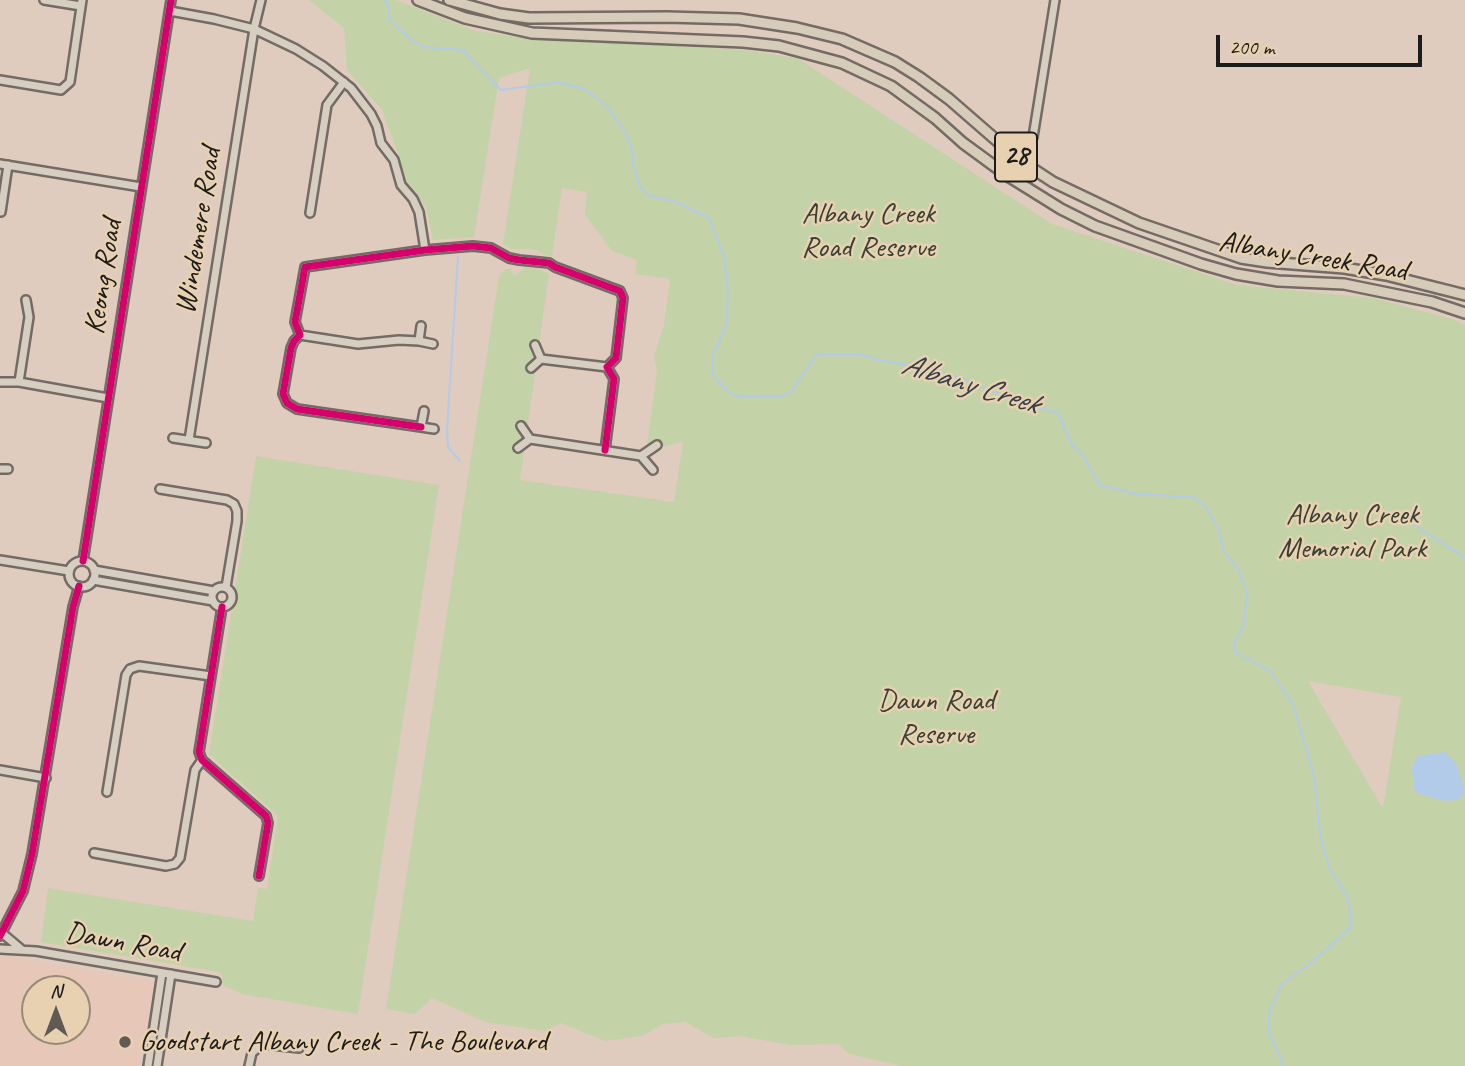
<!DOCTYPE html>
<html>
<head>
<meta charset="utf-8">
<style>
	body { margin:0 }
	#map { position:relative; width:1465px; height:1066px; overflow:hidden; background:#dfccbf; font-family:Caveat,sans-serif }
	canvas { display:block }
	.north { position:absolute; left:21px; top:975px; width:70px; height:70px; box-sizing:border-box; background:#e8d1b1; border:2px solid #968975; border-radius:50%; rotate:0deg; font-size:19px; font-weight:700; line-height:28px; text-align:center; color:#1c1c1c }
	.north::after { content:''; display:block; margin:auto; width:24px; height:32px; background:#605a55; clip-path:polygon(50% 0,100% 100%,50% 72%,0 100%) }
	.scale { position:absolute; left:1216px; top:35px; width:206px; height:32px; box-sizing:border-box; border:4px solid #1c1c1c; border-top:0; padding-left:9px; font-size:21px; line-height:24px; white-space:nowrap; color:#1c1c1c; -webkit-text-stroke:5px #e8d1b1; paint-order:stroke }
</style>
</head>
<body>
<div id="map">
<canvas width="1465" height="1066"></canvas>
<div class="north">N</div>
<div class="scale">200 m</div>
</div>
<script>
const context = document.querySelector('canvas').getContext('2d');
context.lineJoin = 'round';
function fillPath(path, color) {
  context.fillStyle = color;
  context.fill(path, 'evenodd');
}
function toPath(rows) {
  const path = new Path2D();
  for (const r of rows) {
    if (r.length === 3) {
      path.moveTo(r[0] + r[2], r[1]);
      path.arc(r[0], r[1], r[2], 0, 2 * Math.PI);
      continue;
    }
    path.moveTo(r[0], r[1]);
    for (let i = 2; i < r.length; i += 2) path.lineTo(r[i], r[i + 1]);
  }
  return path;
}
function trace(path, color, width, dash) {
  context.strokeStyle = color;
  context.lineWidth = width;
  context.lineCap = dash ? 'butt' : 'round';
  context.setLineDash(dash || []);
  context.stroke(path);
}
function drawText(font, color, halo, rows, align = 'center') {
  context.font = font + ' Caveat,sans-serif';
  context.lineWidth = 5;
  context.setLineDash([]);
  context.textBaseline = 'middle';
  context.strokeStyle = halo;
  context.fillStyle = color;
  for (const [text, x, y, turn = 0] of rows) {
    context.save();
    context.translate(x, y);
    context.rotate((+turn || 0) * Math.PI / 180);
    context.textAlign = isNaN(turn) ? turn : align;
    if (halo) context.strokeText(text, 0, 0);
    context.fillText(text, 0, 0);
    context.restore();
  }
}
fillPath(toPath([
	[6,956,148,980,152,983,153,988,141,1066,0,1066,0,957],
	[35,989,77,989,77,1031,35,1031]
]), '#e7c8b8');
fillPath(toPath([
	[309,0,396,0,476,31,519,37,743,50,797,58,1052,224,1237,285,1373,298,1453,319,1465,325,1465,1066,902,1066,849,1054,838,1044,791,1045,740,1036,714,1038,685,1022,663,1024,642,1036,605,1041,561,1023,545,1031,485,1022,432,998,415,1014,386,1009,499,276,505,269,511,269,514,276,526,267,532,269,537,268,549,274,520,480,674,502,683,442,661,447,647,445,657,371,654,356,664,325,670,279,635,274,637,260,612,251,585,215,587,192,562,188,552,257,533,249,511,249,503,244,530,68,499,78,474,237,433,240,426,207,402,178,398,154,382,110,347,70,344,28],
	[1308,681,1401,697,1383,807,1382,807],
	[256,456,439,485,358,1014,242,994,224,986,221,974,218,972,41,942,48,888,253,921,258,888,267,889,278,816,209,754]
]), '#c4d2a7');
fillPath(toPath([
	[1445,752,1456,763,1463,785,1464,794,1458,800,1444,801,1417,793,1414,789,1412,768,1417,756]
]), '#b2cbe8');
trace(toPath([
	[385,0,389,8,389,19,410,39,424,47,463,50,501,90,560,82,586,90,606,106,626,133,634,157,632,163,639,184,643,190,650,196,677,202,709,218,724,256,728,295,726,325,713,356,713,375,729,393,742,397,783,396,792,391,817,354,859,354,879,360,910,365,959,377,996,393,1058,413,1072,445,1082,454,1100,485,1136,494,1193,497,1206,507,1220,533,1223,550,1238,569,1247,594,1243,628,1235,641,1234,651,1270,671,1293,704,1314,776,1321,842,1330,869,1346,895,1350,908,1350,928,1307,966,1283,983,1270,1008,1268,1030,1284,1066],
	[458,257,447,430,448,447,460,461],
	[1396,510,1408,521,1465,558]
]), '#b2cbe8', 2);
const minor = toPath([
	[44,0,81,6],
	[170,11,214,19,254,29,296,49,323,66,351,88,371,114,377,126,381,143,394,160,401,185,413,199,419,212,425,250],
	[0,80,61,90,70,82,82,0],
	[0,164,141,187],
	[1008,176,1033,137,1055,0],
	[1,212,8,165],
	[310,213,327,105,344,82],
	[421,326,419,341,433,344],
	[300,335,358,344,399,340,419,341],
	[541,359,607,367],
	[531,368,541,359,535,345],
	[0,382,19,382,108,398],
	[19,382,29,317,26,300],
	[424,411,421,427,434,429],
	[421,427,297,409,287,403,283,394,291,348,294,341,300,335,295,322,305,267,425,250,473,246,491,248,509,258,519,260,549,263,555,267,620,291,623,298,616,358,607,367,614,379,605,450],
	[173,438,206,443],
	[530,439,641,456],
	[189,440,254,29,261,0],
	[518,448,530,439,521,426],
	[0,469,8,469],
	[653,470,641,456,657,445],
	[160,489,227,500,234,504,237,511,237,521,226,587],
	[0,560,69,571],
	[83,561,171,0],
	[82,574,13],
	[94,570,214,591],
	[93,580,213,601],
	[222,597,10],
	[222,607,199,752,202,760,266,816,268,823,259,876],
	[0,770,46,778],
	[107,792,126,675,130,669,139,666,211,676],
	[94,853,166,866,175,864,180,858,195,770,202,760],
	[2,933,21,949],
	[0,936,23,891,32,854,73,607,79,586],
	[0,949,36,951,216,982],
	[148,1066,162,973],
	[157,1066,171,974],
	[249,1066,252,1053,262,1044,299,1048]
]);
const major = toPath([
	[418,0,465,18,532,33,743,42,779,46,842,63,891,86,935,118,963,143,1008,176,1061,209,1095,226,1201,264,1236,274,1278,281,1344,284,1432,302,1465,313],
	[449,0,500,14,529,18,667,17,739,19,797,28,842,39,895,62,919,77,949,99,1018,159,1053,182,1139,223,1241,258,1267,262,1344,268,1386,275,1465,295]
]);
trace(minor, '#746b65', 12);
trace(major, '#746b65', 14);
trace(minor, '#d7cec2', 7);
trace(major, '#d6ccb9', 9);
trace(toPath([
	[421,427,297,409,287,403,283,394,291,348,294,341,300,335,295,322,305,267,425,250,473,246,491,248,509,258,519,260,549,263,555,267,620,291,623,298,616,358,607,367,614,379,605,450],
	[83,561,171,0],
	[222,607,199,752,202,760,266,816,268,823,259,876],
	[0,936,23,891,32,854,73,607,79,586]
]), '#d6006c', 7);
for (const [x, y, r, color] of [
	[125,1042,7,"#605a55"]
]) {
  const dot = new Path2D();
  dot.arc(x, y, r, 0, 2 * Math.PI);
  context.fillStyle = color;
  context.fill(dot);
  trace(dot, '#e8d1b1', 2.5);
}
for (const [x, y, w] of [
	[1016,157,42]
]) {
  const box = new Path2D();
  box.roundRect(x - w / 2, y - 24.5, w, 49, 5);
  context.fillStyle = '#e8d1b1';
  context.fill(box);
  trace(box, '#1c1c1c', 2);
}
drawText('bold 28px', '#1c1c1c', null, [
	["28",1016,157]
]);
drawText('30px', '#394134', '#e8d1b1', [
	["Albany Creek",868,214],
	["Road Reserve",868,248],
	["Albany Creek",1352,515],
	["Memorial Park",1352,549],
	["Dawn Road",936,701],
	["Reserve",936,735]
]);
drawText('30px', '#1c1c1c', '#e8d1b1', [
	["Windemere Road",199,231,-81],
	["Albany Creek Road",1313,257,9],
	["Keong Road",104,277,-81],
	["Dawn Road",123,943,10]
]);
drawText('30px', '#1c1c1c', '#e8d1b1', [
	["Goodstart Albany Creek - The Boulevard",139,1042]
], 'left');
drawText('italic 32px', '#363f48', '#e8d1b1', [
	["Albany Creek",970,385,17]
]);
</script>
</body>
</html>
